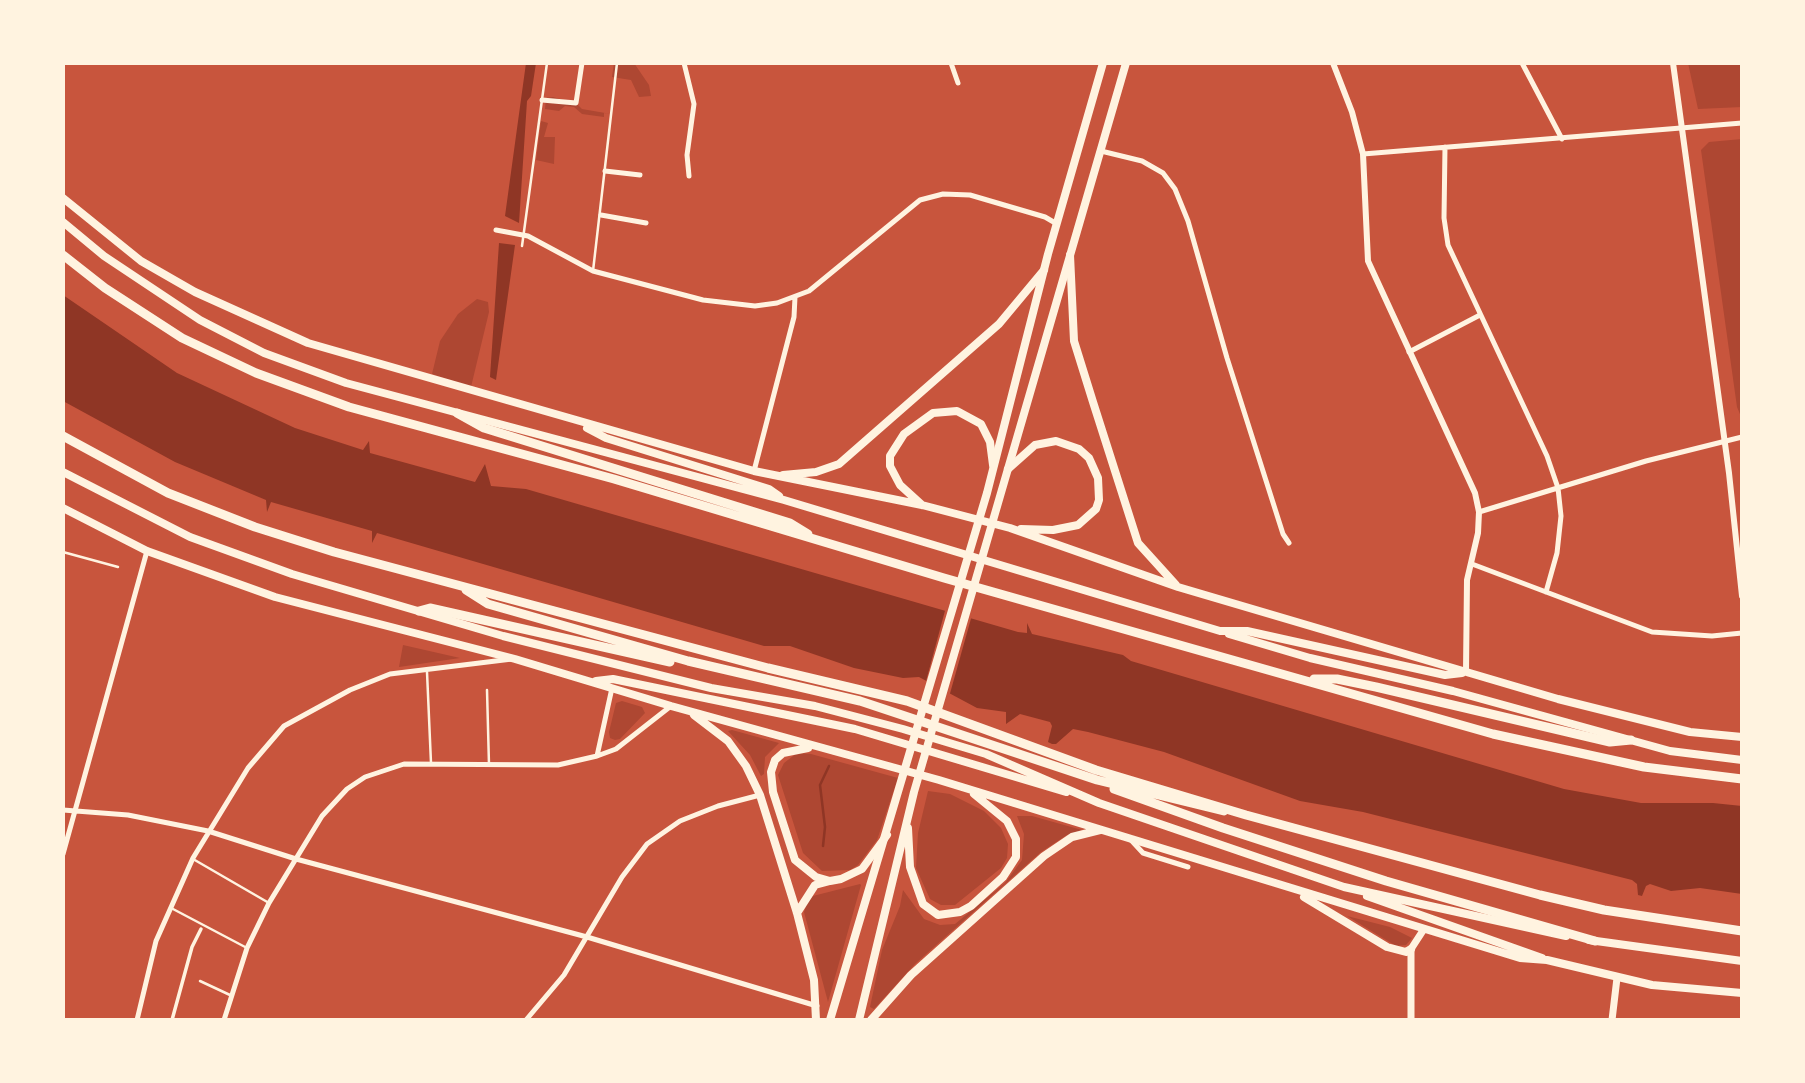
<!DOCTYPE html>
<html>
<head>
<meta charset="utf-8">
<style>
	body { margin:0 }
	#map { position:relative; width:1805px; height:1083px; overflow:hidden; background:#c8553d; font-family:Manrope,sans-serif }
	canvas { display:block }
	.frame { position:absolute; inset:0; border:65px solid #fff3e0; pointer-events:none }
</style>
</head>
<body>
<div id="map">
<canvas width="1805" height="1083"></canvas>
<div class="frame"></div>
</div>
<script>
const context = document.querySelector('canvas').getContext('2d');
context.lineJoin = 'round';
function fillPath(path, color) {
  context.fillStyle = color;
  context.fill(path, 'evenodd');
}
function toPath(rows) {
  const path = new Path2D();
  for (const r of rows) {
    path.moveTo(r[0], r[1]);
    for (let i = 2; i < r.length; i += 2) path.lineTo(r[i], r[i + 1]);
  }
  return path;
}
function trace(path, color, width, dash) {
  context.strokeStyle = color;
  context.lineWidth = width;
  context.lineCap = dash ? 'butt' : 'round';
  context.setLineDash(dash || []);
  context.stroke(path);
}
fillPath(toPath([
	[614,63,634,63,649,85,651,96,639,97,631,80,612,77],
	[1688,63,1742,63,1742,107,1698,109],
	[553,97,577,104,582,109,611,114,604,113,604,117,582,114,574,107,565,106,559,111,545,109,546,98],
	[541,121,548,123,544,137,555,137,554,164,536,160],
	[1742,139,1742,419,1737,407,1701,150,1709,142],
	[477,299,488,302,489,312,471,387,432,374,440,341,458,314],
	[403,645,460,658,399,667],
	[622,701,642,707,645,713,620,739,615,740,610,738,609,732,616,703],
	[732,730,779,743,765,757,764,774,761,776,750,755,728,731],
	[797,753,811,754,898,778,877,840,858,865,850,870,822,871,803,853,778,775,784,763],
	[928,791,950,794,984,811,1001,828,1008,844,1007,858,1001,868,955,905,941,905,930,899,916,868,918,833],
	[1017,816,1032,816,1082,830,1067,835,1041,852,915,964,874,1009,870,1007,882,950,900,906,903,890,924,919,940,925,955,924,1005,883,1022,860,1024,834],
	[860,884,861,885,828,1002,804,912,809,897],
	[1347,916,1390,927,1412,938,1406,945,1396,946]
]), '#ae4732');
fillPath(toPath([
	[526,63,536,63,531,96,527,101,519,223,505,216],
	[499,243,515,245,496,380,490,377],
	[63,295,177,373,295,428,363,450,369,441,370,453,475,482,485,464,491,486,526,489,1018,632,1027,633,1027,623,1032,634,1123,655,1131,661,1564,789,1641,803,1713,803,1742,806,1742,894,1700,888,1671,891,1650,884,1646,886,1642,896,1638,895,1637,884,1632,880,1363,812,1300,801,1164,752,1088,732,1073,729,1056,744,1052,744,1048,742,1052,726,1050,722,1020,714,1006,724,1006,712,977,708,919,677,903,678,854,668,790,646,764,646,377,533,372,543,372,531,271,502,267,512,266,500,175,462,63,401]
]), '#8f3625');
fillPath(toPath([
	[946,607,972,615,949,697,925,685]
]), '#c8553d');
trace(toPath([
	[823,846,825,827,820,785,829,766]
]), '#8f3625', 2.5);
trace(toPath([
	[522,246,547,63],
	[593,271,617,63],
	[63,552,118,567],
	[427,672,431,763],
	[487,690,489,765],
	[193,859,269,903],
	[173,909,247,948],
	[200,981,230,995]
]), '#fff3e0', 2.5);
trace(toPath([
	[172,1020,192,947,201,929]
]), '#fff3e0', 3.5);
trace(toPath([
	[684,63,694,104,687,155,689,176],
	[951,63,958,83],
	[1522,63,1562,139],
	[542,100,576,103,582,63],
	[1445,147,1444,218,1448,245,1547,456,1558,488,1561,516,1557,553,1546,592],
	[1101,151,1142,161,1163,173,1175,189,1188,221,1227,358,1283,534,1289,543],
	[1363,154,1742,123],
	[605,171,640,175],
	[601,215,646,223],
	[496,230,528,236,593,271,703,300,755,306,777,303,809,291,920,200,943,194,970,195,1045,217,1057,224],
	[1409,352,1480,315],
	[754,471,794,317,795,297],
	[1479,512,1646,461,1742,437],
	[1472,564,1652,632,1712,636,1742,633],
	[597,756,612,688],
	[63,810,128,815,208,831,296,859,587,937,817,1006],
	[1131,840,1143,853,1188,867],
	[63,854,147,551],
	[137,1020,156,941,193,858,248,768,284,726,350,690,390,674,512,659],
	[224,1020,247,948,269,903,322,816,347,789,365,777,404,764,558,765,597,756,616,749,671,706],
	[526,1020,564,975,622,877,647,844,680,821,718,806,760,795]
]), '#fff3e0', 5);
trace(toPath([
	[1333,63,1352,112,1363,154,1368,261,1475,493,1479,512,1478,533,1467,580,1466,671],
	[1673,63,1729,473,1742,596]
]), '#fff3e0', 6);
trace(toPath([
	[1411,1020,1411,949,1424,929],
	[1612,1020,1617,978]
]), '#fff3e0', 7);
trace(toPath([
	[830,1020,987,493,1048,254,1103,63],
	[859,1020,914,792,1126,63]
]), '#fff3e0', 8);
trace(toPath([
	[63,198,141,261,195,292,308,343,754,471,922,505,1010,528,1178,587,1558,699,1690,732,1742,737],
	[63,222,104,256,200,320,264,353,346,383,784,500,1220,631,1247,631,1445,675,1462,673],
	[1070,255,1074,341,1093,402,1138,543,1176,585],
	[587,428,606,438,769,489,779,496],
	[1008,469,1035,445,1056,441,1079,449,1089,458,1098,478,1099,500,1096,509,1078,525,1053,530,1021,529],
	[63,472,190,537,292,574,503,636,711,688,815,706,903,729,986,754,1099,803,1344,887,1566,936],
	[783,475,816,472,839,464,999,324,1044,270],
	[922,505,900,485,890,466,890,456,904,434,933,413,957,411,981,424,990,442,993,465],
	[63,508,147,551,275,597,515,659,671,706,939,780,1520,958,1547,960,1652,985,1742,993],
	[1229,634,1310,658,1453,691,1670,751,1742,760],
	[596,681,613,679,855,729,1066,792],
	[694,715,728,741,746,766,760,795,797,913,814,980,816,1020],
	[808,748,783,753,775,760,771,772,773,792,795,860,816,877,830,881,841,879,862,869,887,835],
	[908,828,910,867,923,904,938,915,960,912,971,906,1003,877,1016,857,1016,839,1007,821,974,794],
	[1367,896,1542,958],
	[1304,897,1387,947,1406,952,1411,949],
	[797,913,815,885,830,881],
	[1589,940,1742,961],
	[871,1020,911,975,1044,856,1072,837,1100,830]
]), '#fff3e0', 8);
trace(toPath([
	[63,255,105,288,182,338,256,373,349,407,614,479,944,578,1493,734,1644,767,1742,779],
	[457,413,484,428,790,523,808,534],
	[63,436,168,493,255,527,334,552,768,668,907,701,1096,770,1246,815,1540,895,1604,910,1742,931],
	[466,590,488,604,688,661,860,701,1097,780,1224,811],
	[419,611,430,608,670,662],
	[1314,679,1337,679,1376,687,1610,742,1631,740],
	[1114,789,1223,828,1386,881,1595,941]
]), '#fff3e0', 9);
</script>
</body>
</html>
